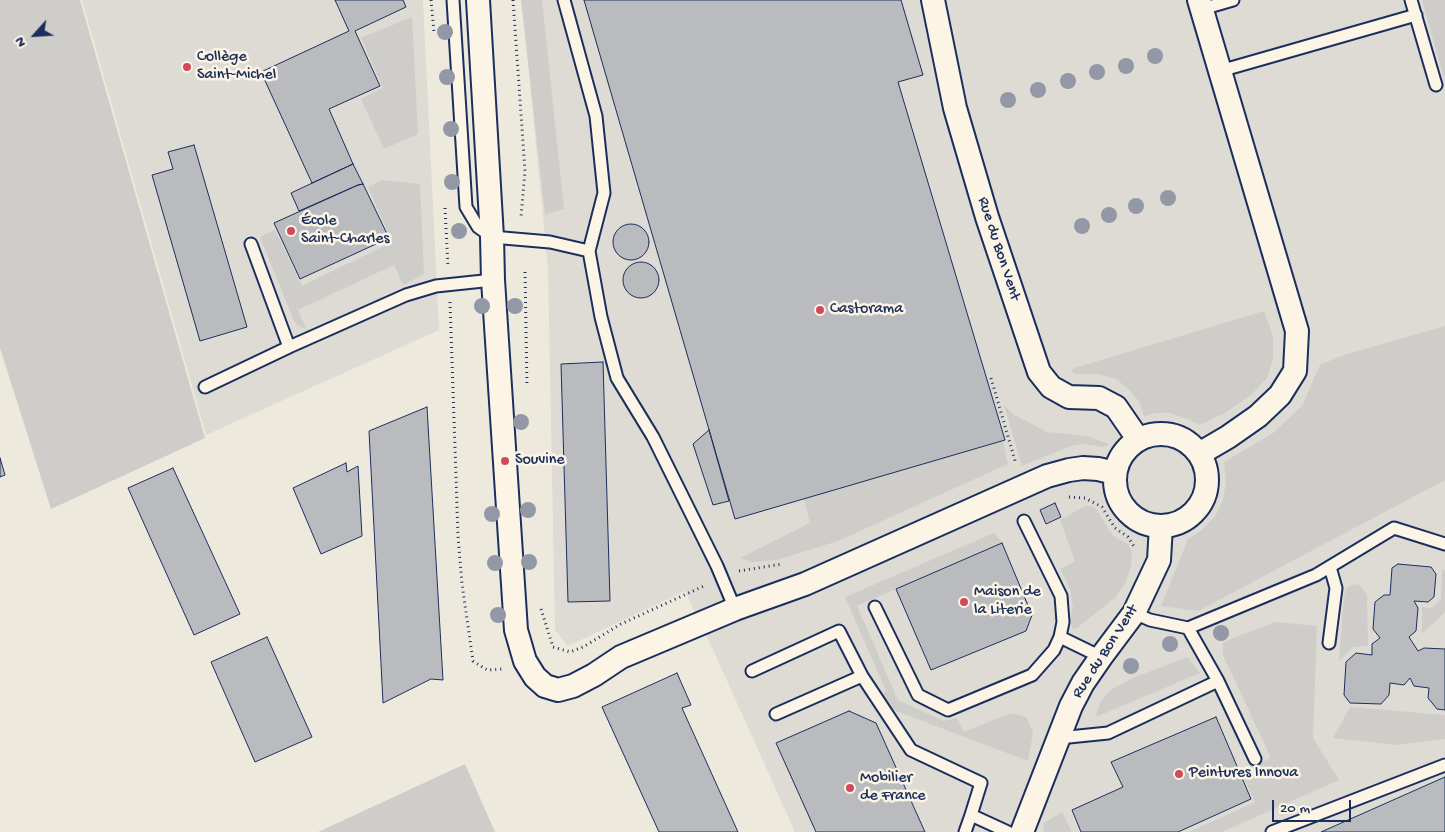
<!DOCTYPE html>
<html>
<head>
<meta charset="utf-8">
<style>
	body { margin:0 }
	#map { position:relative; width:1445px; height:832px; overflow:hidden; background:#eee9dd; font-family:"Gochi Hand",sans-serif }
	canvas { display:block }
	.north { position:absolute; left:10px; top:10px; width:50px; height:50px; -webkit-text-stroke:4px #fcf5e5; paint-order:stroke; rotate:244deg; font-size:14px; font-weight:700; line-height:20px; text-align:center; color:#1b2f5e }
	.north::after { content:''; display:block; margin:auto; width:18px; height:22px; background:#1b2f5e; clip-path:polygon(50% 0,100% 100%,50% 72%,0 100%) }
	.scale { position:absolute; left:1272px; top:800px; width:79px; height:22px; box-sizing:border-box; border:2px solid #1b2f5e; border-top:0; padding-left:6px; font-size:15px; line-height:18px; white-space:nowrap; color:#1b2f5e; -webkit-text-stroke:4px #fcf5e5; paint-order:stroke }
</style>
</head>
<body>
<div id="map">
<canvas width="1445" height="832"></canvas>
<div class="north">N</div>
<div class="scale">20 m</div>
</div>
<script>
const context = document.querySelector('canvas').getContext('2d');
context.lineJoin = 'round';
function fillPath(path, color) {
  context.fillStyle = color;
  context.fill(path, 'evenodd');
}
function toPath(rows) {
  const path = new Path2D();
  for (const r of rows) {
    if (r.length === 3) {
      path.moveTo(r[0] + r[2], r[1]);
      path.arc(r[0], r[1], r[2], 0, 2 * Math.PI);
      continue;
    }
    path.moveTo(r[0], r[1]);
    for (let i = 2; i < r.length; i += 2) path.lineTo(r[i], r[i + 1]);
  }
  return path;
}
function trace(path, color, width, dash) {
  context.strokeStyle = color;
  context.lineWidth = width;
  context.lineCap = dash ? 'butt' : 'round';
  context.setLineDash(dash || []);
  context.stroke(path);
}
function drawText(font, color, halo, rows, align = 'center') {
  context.font = font + ' "Gochi Hand",sans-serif';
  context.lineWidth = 5;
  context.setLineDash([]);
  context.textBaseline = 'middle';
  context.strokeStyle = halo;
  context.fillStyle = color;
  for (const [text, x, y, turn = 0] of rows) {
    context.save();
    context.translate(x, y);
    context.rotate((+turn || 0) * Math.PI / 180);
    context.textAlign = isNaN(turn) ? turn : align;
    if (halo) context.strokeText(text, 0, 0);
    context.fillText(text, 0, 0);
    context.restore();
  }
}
fillPath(toPath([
	[82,0,423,0,439,330,206,435],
	[522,0,1445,0,1445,832,795,832,715,654,685,591,568,646,555,630,548,268]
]), '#dedbd4');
fillPath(toPath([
	[0,0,80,0,205,438,51,509,0,348],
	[521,0,542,0,564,209,545,215],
	[1422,0,1445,0,1445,82],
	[412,17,418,134,384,149,361,99,383,88,361,38],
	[381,180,420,184,424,274,403,285,394,265,298,310,306,329,299,326,294,321,260,237,275,230,302,286,392,242,368,187],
	[1264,311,1273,336,1273,359,1267,378,1251,395,1225,413,1200,425,1187,419,1170,413,1155,413,1144,417,1140,403,1130,390,1116,379,1098,374,1074,374,1071,369],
	[1445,326,1445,480,1198,611,1161,606,1188,539,1202,530,1216,515,1223,500,1226,482,1224,462,1273,433,1302,406,1320,365,1341,356],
	[1004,405,1013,414,1047,432,1087,436,1109,444,1103,447,1083,444,1071,446,1022,466],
	[1003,440,1008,464,838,541,777,560,752,562,740,558,810,523,804,499],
	[1085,506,1091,506,1097,510,1113,536,1128,544,1132,553,1131,566,1125,583,1116,597,1077,628,1072,628,1070,618,1073,608,1070,589,1060,569,1075,561,1060,520],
	[994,533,1002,543,857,606,898,700,944,721,957,718,964,732,1011,713,1026,717,1033,732,1028,761,891,709,880,696,886,691,845,597],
	[1442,570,1445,570,1445,612,1422,634,1422,607,1432,608,1441,599],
	[1353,584,1360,585,1367,595,1368,646,1353,647,1339,661,1344,596,1346,589],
	[1276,622,1317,626,1313,738,1339,780,1222,832,1189,832,1255,802,1241,772,1271,758,1223,655,1223,643,1235,637],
	[1187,657,1200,673,1096,717,1100,702,1112,689,1133,678],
	[1350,707,1445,715,1445,739,1396,745,1333,738],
	[465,764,495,832,318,832],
	[1062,812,1072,832,1043,832,1044,823]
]), '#cfcdca');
const building = toPath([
	[335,0,403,0,406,7,355,31,380,86,329,109,353,164,312,183,261,72,349,31,335,0],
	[584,0,901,0,923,75,898,82,1005,440,735,519,584,0],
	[194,145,247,327,200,341,152,175,173,169,168,152,194,145],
	[353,164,363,184,358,185,299,211,291,193,353,164],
	[363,184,389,238,300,279,274,223,358,185,363,184],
	[631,242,18],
	[641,280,18],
	[603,362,610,601,568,602,561,364,603,362],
	[427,407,443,680,431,679,383,703,369,431,427,407],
	[709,430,729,501,713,505,693,444,709,430],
	[0,458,5,475,0,477,0,458],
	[346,463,347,472,358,466,362,536,321,554,293,488,346,463],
	[173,468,240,614,194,635,128,488,173,468],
	[1055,503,1061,517,1046,524,1040,510,1055,503],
	[1002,543,1032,615,1026,631,931,670,896,589,1002,543],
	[1398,564,1431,567,1436,574,1434,597,1428,602,1414,601,1418,608,1416,631,1409,637,1418,651,1424,648,1445,649,1445,710,1437,709,1428,698,1429,688,1414,686,1410,678,1404,685,1390,683,1389,695,1381,704,1350,703,1344,695,1346,662,1356,653,1372,655,1372,644,1380,638,1373,629,1375,602,1384,595,1390,595,1392,568,1398,564],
	[267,637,312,737,255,762,211,662,267,637],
	[677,673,691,705,682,708,738,832,659,832,602,707,677,673],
	[849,711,876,723,925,832,816,832,776,743,849,711],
	[1216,717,1251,799,1178,832,1081,832,1072,810,1123,787,1111,762,1216,717],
	[1445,777,1445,832,1321,832,1445,777]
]);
fillPath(building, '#babbbe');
trace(building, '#1b2f5e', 1);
const lane = toPath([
	[453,0,466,207,478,227,492,237,550,242,589,251],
	[564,0,596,116,604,193,589,251,601,317,617,378,653,437,717,566,735,609],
	[1411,0,1436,85],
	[1202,9,1233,0],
	[1220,71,1416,15],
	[251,244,289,347],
	[205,387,289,347,406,295,436,286,493,280],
	[1024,521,1061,596,1063,622,1060,637],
	[875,607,918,695,948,710,1032,675,1054,650,1060,637,1101,657],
	[1188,628,1316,575,1394,528,1445,544],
	[1329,643,1336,588,1330,567],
	[752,671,839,631,862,676],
	[1218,681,1255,759],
	[776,714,862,676,911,750,981,783,971,815],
	[1059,738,1108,733,1218,681,1188,628,1150,620,1134,613],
	[965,832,971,815,1008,832],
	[1272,832,1445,765]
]);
const street = toPath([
	[478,0,492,237,493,280,516,630,525,661,535,677,545,686,558,690,573,686,594,675,621,657,735,609,805,584,1047,476,1069,470,1083,468,1098,469,1115,473],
	[933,0,955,108,987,217,1039,372,1051,387,1069,397,1099,398,1116,407,1138,439],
	[1161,480,46],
	[1199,454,1228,437,1258,416,1280,395,1295,371,1297,331,1199,0],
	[1022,832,1071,706,1083,683,1101,657,1134,613,1159,560,1161,526]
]);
trace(lane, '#1b2f5e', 15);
trace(street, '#1b2f5e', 26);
trace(toPath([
	[431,0,434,32],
	[513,0,525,171,521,217],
	[445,208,448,266],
	[525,272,527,387],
	[450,302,458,536,462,584,473,661,487,670,502,669],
	[991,378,1016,464],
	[1069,497,1085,498,1102,507,1115,528,1128,537,1135,548],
	[739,571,782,564],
	[541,609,553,647,570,652,583,647,621,624,706,585]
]), '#1b2f5e', 3, [1, 4]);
trace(lane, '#fcf5e5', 11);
trace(street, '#fcf5e5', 22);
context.fillStyle = '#9398a6';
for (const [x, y] of [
	[445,32],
	[1155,56],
	[1126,66],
	[1097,72],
	[447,77],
	[1068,81],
	[1038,90],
	[1008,100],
	[451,129],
	[452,182],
	[1168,198],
	[1136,206],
	[1109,215],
	[1082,226],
	[459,231],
	[482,306],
	[515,306],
	[521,422],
	[528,510],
	[492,514],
	[529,562],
	[495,563],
	[498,615],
	[1221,633],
	[1170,644],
	[1131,666]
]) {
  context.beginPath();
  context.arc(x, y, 8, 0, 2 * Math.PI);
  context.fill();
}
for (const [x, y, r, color] of [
	[187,67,5,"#d1495b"],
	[291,231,5,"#d1495b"],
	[820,310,5,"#d1495b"],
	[505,461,5,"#d1495b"],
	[964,602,5,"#d1495b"],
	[1179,774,5,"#d1495b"],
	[850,788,5,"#d1495b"]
]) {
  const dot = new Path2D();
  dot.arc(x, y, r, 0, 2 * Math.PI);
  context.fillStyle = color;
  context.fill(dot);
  trace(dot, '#fcf5e5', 2);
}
drawText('16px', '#1b2f5e', '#fcf5e5', [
	["Collège",197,58],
	["Saint-Michel",197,76],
	["École",301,222],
	["Saint-Charles",301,240],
	["Castorama",830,310],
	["Souvine",515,461],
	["Maison de",974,593],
	["la Literie",974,611],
	["Peintures Innova",1189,774],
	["Mobilier",860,779],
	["de France",860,797]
], 'left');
drawText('16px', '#1b2f5e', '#fcf5e5', [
	["Rue du Bon Vent",998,249,72],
	["Rue du Bon Vent",1106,652,-57]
]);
</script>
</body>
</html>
